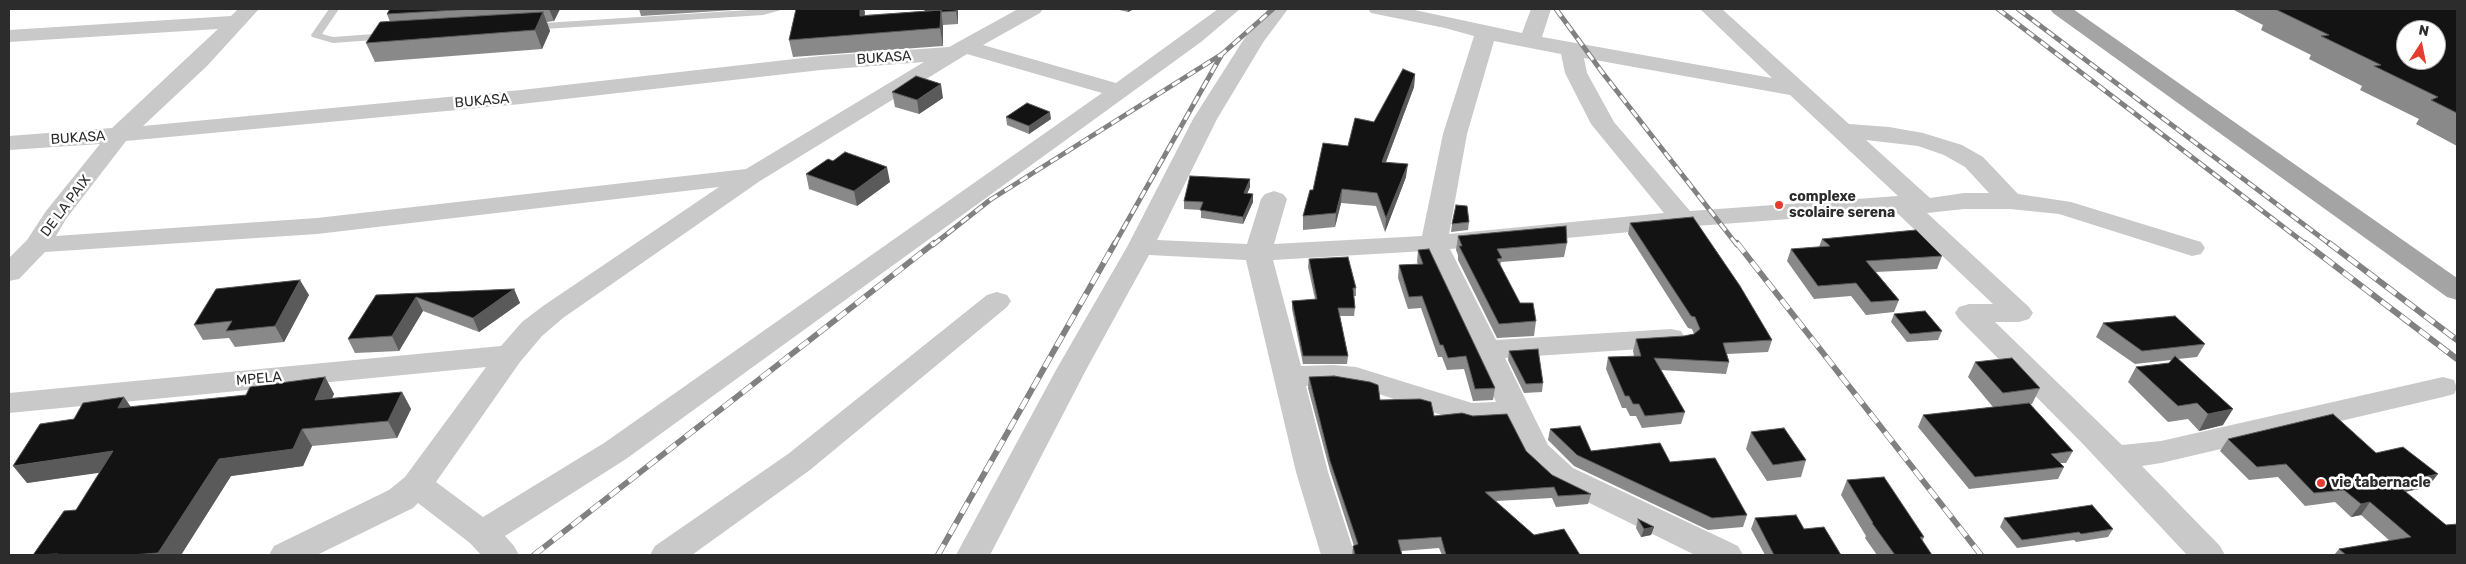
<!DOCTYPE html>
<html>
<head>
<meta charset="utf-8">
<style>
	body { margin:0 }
	#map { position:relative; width:2466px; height:564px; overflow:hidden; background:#fff; font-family:Rubik,sans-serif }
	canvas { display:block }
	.frame { position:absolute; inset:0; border:10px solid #2c2c2c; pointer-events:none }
	.north { position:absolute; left:2396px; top:20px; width:50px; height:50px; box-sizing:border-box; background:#fff; border:1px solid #ababab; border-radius:50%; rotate:11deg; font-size:14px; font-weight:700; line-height:20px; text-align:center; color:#2c2c2c }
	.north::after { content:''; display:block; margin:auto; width:18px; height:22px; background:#e43d2d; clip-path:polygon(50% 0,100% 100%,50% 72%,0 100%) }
</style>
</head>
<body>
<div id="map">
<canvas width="2466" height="564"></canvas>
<div class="frame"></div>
<div class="north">N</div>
</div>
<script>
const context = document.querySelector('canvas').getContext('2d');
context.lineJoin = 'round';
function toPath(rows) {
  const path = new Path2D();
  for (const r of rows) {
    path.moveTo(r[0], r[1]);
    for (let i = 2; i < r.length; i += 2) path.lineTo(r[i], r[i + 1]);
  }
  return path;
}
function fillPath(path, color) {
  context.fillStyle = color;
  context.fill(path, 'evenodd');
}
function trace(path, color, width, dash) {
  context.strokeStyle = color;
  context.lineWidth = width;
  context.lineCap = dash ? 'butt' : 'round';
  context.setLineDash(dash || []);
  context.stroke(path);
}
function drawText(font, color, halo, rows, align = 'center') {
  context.font = font + ' Rubik,sans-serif';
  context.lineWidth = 5;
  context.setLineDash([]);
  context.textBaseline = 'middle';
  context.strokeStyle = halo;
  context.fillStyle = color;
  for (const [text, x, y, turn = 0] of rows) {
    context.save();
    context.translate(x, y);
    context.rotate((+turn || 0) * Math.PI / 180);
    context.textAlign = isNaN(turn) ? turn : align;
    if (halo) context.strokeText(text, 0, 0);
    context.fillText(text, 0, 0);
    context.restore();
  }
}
fillPath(toPath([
	[329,9,339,9,322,34,333,37,388,33,393,36,388,39,333,43,312,37,311,35,329,9],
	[764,9,785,9,763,15,529,30,524,27,529,24,764,9]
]), '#c9c9c9');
fillPath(toPath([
	[238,9,259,9,207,66,143,126,521,90,821,56,949,47,1018,9,1043,9,1040,13,983,45,1116,83,1218,9,1240,9,1201,42,626,459,505,536,514,546,519,555,481,555,470,543,418,503,413,508,317,555,269,555,274,546,389,490,405,477,486,367,9,413,9,393,501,346,522,322,543,306,719,187,317,234,45,252,19,279,9,281,9,258,27,240,46,211,100,144,9,150,9,136,112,128,218,29,9,42,9,30,231,16,238,9],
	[967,54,1102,93,604,443,483,517,436,482,520,362,542,336,563,318,760,181,967,54],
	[924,62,746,169,317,218,56,236,66,219,126,141,521,104,821,70,924,62],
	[1268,9,1288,9,1264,41,1217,119,1157,240,1247,244,1261,199,1265,194,1274,191,1283,194,1287,199,1274,244,1422,236,1443,134,1474,36,1445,28,1371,13,1368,9,1410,9,1522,33,1531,9,1551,9,1542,37,1772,78,1700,9,1722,9,1849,124,1889,127,1923,133,1962,145,1983,157,2018,194,2071,202,2201,242,2205,248,2201,254,2192,256,2059,214,2010,209,1964,209,1927,213,2029,307,2033,313,2029,319,2019,322,1995,322,2122,445,2161,441,2443,377,2454,380,2457,388,2454,394,2443,397,2161,463,2142,466,2220,546,2225,555,2187,555,2082,443,1959,319,1955,313,1959,307,1969,304,1993,304,1895,211,1683,227,1450,249,1496,340,1671,329,1681,331,1685,338,1681,345,1671,347,1505,358,1548,445,1573,468,1738,546,1743,555,1695,555,1551,484,1525,460,1506,423,1471,425,1370,391,1333,385,1306,386,1328,472,1355,555,1321,555,1296,472,1246,260,1149,255,1086,370,990,555,956,555,1056,370,1127,247,1193,119,1244,39,1268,9],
	[1494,41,1561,54,1565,73,1591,124,1664,213,1449,234,1467,134,1494,41],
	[1584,58,1790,95,1898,196,1690,211,1614,122,1587,73,1584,58],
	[1866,140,1918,146,1944,155,1965,167,1989,193,1964,193,1930,198,1866,140],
	[1425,251,1496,402,1472,403,1356,367,1333,365,1301,366,1273,260,1425,251],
	[997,292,1007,295,1011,301,1007,307,810,470,692,555,650,555,655,546,788,454,987,295,997,292]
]), '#c9c9c9');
fillPath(toPath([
	[2050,9,2073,9,2457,278,2457,300,2447,297,2053,13,2050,9]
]), '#a4a4a4');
const railFar1 = toPath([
	[1556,9,1602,72,1737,245],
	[1998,9,2307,245],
	[2018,9,2331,245],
	[933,245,990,200,1222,54],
	[1114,245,1222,54,1273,9]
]);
const rail = toPath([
	[1737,243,1981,555],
	[2305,243,2457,359],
	[2329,243,2457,340],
	[534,555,934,243],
	[938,555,1115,243]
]);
trace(railFar1, '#818181', 5);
trace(rail, '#818181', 6);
trace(railFar1, '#fff', 3, [9]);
trace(rail, '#fff', 4.5, [12]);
fillPath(toPath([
	[390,9,560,9,554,21,547,22,550,31,542,49,375,62,366,43,390,22,387,14],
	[639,9,749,9,641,16],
	[925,9,958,9,958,24,943,25,943,46,793,57,789,40,865,12,864,15,925,11],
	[1115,9,1134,9,1128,12],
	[2232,9,2457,9,2457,146,2416,124,2419,119,2360,90,2362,86,2309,59,2311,55,2261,30,2263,25],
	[1415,74,1414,87,1386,162,1406,177,1385,232,1376,206,1341,203,1335,227,1303,230,1303,216,1313,190,1348,146,1374,122],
	[892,92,943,98,919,114,895,107],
	[1006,117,1051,119,1029,134,1007,125],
	[806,174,890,182,857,206,809,189],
	[1250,179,1250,187,1247,194,1253,202,1243,224,1201,218,1201,210,1184,209,1184,201],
	[1469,222,1468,230,1451,232,1452,224],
	[1630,223,1772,340,1768,352,1727,354,1729,362,1726,374,1661,370,1685,412,1681,424,1642,428,1636,416,1630,416,1626,408,1622,408,1606,369,1608,357,1634,356,1633,351,1636,339,1684,336,1694,334,1692,329,1688,328,1628,234],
	[1458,236,1567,243,1564,257,1501,262,1500,266,1520,303,1536,321,1534,336,1497,338,1458,260,1458,255,1456,250],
	[1822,239,1942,256,1937,269,1876,272,1899,300,1894,312,1866,315,1851,296,1814,299,1787,261,1791,249,1819,247],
	[1418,250,1495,388,1493,400,1473,401,1464,369,1447,370,1442,357,1438,357,1421,308,1408,309,1398,278,1399,265,1418,264,1417,262],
	[1309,259,1356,288,1356,296,1354,296,1355,308,1354,316,1340,316,1348,356,1347,364,1303,364,1292,309,1292,301,1315,299,1308,267],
	[514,289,520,303,479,332,423,311,399,351,355,353,348,339,376,295],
	[309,295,284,342,235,347,229,338,203,340,194,325],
	[1894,314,1942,331,1938,340,1907,342,1891,322],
	[2103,323,2205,344,2197,357,2178,359,2223,425,2199,431,2188,419,2168,422,2128,382,2136,367,2169,363,2171,360,2135,364,2096,337],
	[1509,351,1543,383,1542,392,1524,393,1508,360],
	[1975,362,2040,388,2032,404,2030,405,2073,451,2066,463,2060,463,2064,467,2058,479,1969,489,1918,427,1923,415,1993,407,1968,377],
	[325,377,334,394,332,398,402,392,411,409,397,438,312,446,303,466,231,476,181,555,33,555,76,510,100,472,27,483,74,419,246,395],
	[1309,377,1380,400,1434,416,1526,451,1552,475,1591,494,1588,504,1556,507,1552,498,1496,501,1534,535,1580,555,1442,555,1439,548,1401,551,1402,555,1352,555,1353,546,1354,546,1330,471,1308,388],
	[1550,429,1591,451,1670,462,1747,515,1743,527,1708,530,1574,466,1548,440],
	[1751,432,1806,460,1801,477,1767,481,1746,449],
	[2228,439,2376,453,2428,487,2405,492,2457,555,2334,555,2339,549,2390,541,2361,515,2351,517,2335,502,2305,506,2278,477,2249,480,2220,451],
	[1847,480,1924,537,1922,541,1932,555,1877,555,1865,538,1866,536,1841,495],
	[1755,518,1804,529,1841,555,1765,555,1751,529],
	[2004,518,2113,529,2108,537,2076,542,2074,540,2017,548,2000,527],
	[1638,519,1654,527,1651,535,1641,537,1636,528]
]), '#898989');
fillPath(toPath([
	[549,9,560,9,554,21],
	[860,9,864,9,865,12,863,33,860,16],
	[956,9,958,9,958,24,956,11],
	[1128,9,1134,9,1128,12],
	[941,10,943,27,943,46,940,28],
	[543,12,550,31,542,49,535,30],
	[1415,74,1414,87,1381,175,1382,162],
	[941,84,943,98,919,114,917,100],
	[1050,112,1051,119,1029,134,1029,126],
	[1408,164,1406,177,1385,232,1386,218],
	[887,167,890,182,857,206,854,191],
	[1250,179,1250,187,1244,201,1244,193],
	[1342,189,1341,203,1335,227,1336,213],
	[1253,194,1253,202,1243,224,1243,217],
	[300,280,309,295,284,342,275,326],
	[514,289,520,303,479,332,473,318],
	[416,297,423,311,399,351,392,336],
	[325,377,334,394,324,417,315,400],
	[402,392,411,409,397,438,388,421],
	[124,397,136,414,118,408],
	[2233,409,2223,425,2199,431,2208,414],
	[302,429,312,446,303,466,231,476,181,555,160,555,158,553,219,459],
	[113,451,126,469,27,483,13,466],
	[2438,474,2428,487,2385,496,2395,483],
	[2370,502,2361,515,2351,517,2361,504],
	[1654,527,1651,535,1641,537,1644,529]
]), '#5a5a5a');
const building = toPath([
	[390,9,473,9,387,14,390,9],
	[796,9,860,9,860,16,941,10,940,28,789,40,796,9],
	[925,9,956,9,956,11,941,12,941,10,925,11,925,9],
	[2275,9,2457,9,2457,113,2431,100,2438,97,2374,66,2381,65,2321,36,2329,35,2275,9],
	[2406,30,2436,30,2436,60,2406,60,2406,30],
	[543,12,535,30,366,43,380,22,543,12],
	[1403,69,1415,74,1382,162,1408,164,1386,218,1377,193,1342,189,1336,213,1303,216,1310,190,1313,190,1323,143,1348,146,1355,118,1374,122,1403,69],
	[916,76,941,84,917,100,892,92,916,76],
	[1027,103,1050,112,1029,126,1006,117,1027,103],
	[845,152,887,167,854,191,806,174,828,159,833,161,845,152],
	[1190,176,1250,179,1244,193,1253,194,1243,217,1200,210,1203,202,1184,201,1190,176],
	[1456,205,1467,206,1469,222,1452,224,1456,205],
	[1693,217,1740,286,1772,340,1723,343,1729,362,1654,358,1685,412,1645,416,1639,404,1633,404,1629,396,1625,396,1608,357,1641,356,1636,339,1684,336,1694,334,1700,329,1695,317,1691,316,1630,223,1693,217],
	[1566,226,1567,243,1497,249,1502,258,1497,259,1520,303,1533,303,1536,321,1499,324,1459,246,1462,246,1458,236,1566,226],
	[1916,230,1942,256,1866,261,1899,300,1871,302,1856,283,1818,286,1791,249,1830,246,1822,239,1916,230],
	[1429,249,1495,388,1475,389,1466,356,1448,358,1443,345,1440,345,1422,296,1409,297,1399,265,1423,264,1418,250,1429,249],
	[1348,257,1356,288,1353,288,1355,308,1338,308,1348,356,1303,356,1292,301,1317,299,1309,259,1348,257],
	[300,280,275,326,226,331,232,321,194,325,216,289,300,280],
	[514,289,473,318,416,297,392,336,348,339,376,295,514,289],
	[1925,311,1942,331,1910,334,1894,314,1925,311],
	[2175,316,2205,344,2142,351,2103,323,2175,316],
	[1538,349,1543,383,1526,384,1509,351,1538,349],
	[2175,356,2233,409,2208,414,2197,403,2178,406,2136,367,2169,363,2175,356],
	[2012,358,2040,388,2003,393,1975,362,2012,358],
	[1334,376,1370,382,1378,385,1380,400,1420,399,1431,402,1434,416,1462,413,1473,416,1507,414,1526,451,1552,475,1591,494,1558,496,1554,487,1485,492,1534,535,1564,529,1580,555,1446,555,1441,537,1398,540,1402,555,1355,555,1353,546,1358,544,1330,461,1309,377,1334,376],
	[325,377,315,400,402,392,388,421,302,429,293,449,219,459,158,553,131,555,57,555,58,554,33,555,64,511,76,510,113,451,13,466,40,424,74,419,83,403,124,397,118,408,246,395,250,387,325,377],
	[2029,403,2073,451,2051,454,2064,467,1975,477,1923,415,2029,403],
	[2333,414,2376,453,2403,447,2438,474,2395,483,2446,525,2457,524,2457,555,2346,555,2339,549,2411,537,2370,502,2361,504,2344,490,2314,493,2286,464,2257,467,2228,439,2333,414],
	[1580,426,1591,451,1660,443,1670,462,1715,458,1747,515,1712,518,1577,455,1550,429,1580,426],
	[1784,428,1806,460,1773,465,1751,432,1784,428],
	[1884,477,1924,537,1920,537,1932,555,1895,555,1872,523,1873,523,1847,480,1884,477],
	[2092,505,2113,529,2081,534,2079,532,2022,540,2004,518,2092,505],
	[1796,515,1804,529,1824,527,1841,555,1774,555,1755,518,1796,515],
	[1638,519,1654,527,1644,529,1638,519]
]);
fillPath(building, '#131313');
trace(building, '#5a5a5a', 1);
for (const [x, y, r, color] of [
	[1779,205,5,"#e43d2d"],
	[2321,483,5,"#e43d2d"]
]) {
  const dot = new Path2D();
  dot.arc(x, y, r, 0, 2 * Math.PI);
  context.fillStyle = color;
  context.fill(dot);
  trace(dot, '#fff', 2);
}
drawText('14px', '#2c2c2c', '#fff', [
	["BUKASA",884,58,-4],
	["BUKASA",482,101,-5],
	["BUKASA",78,138,-4],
	["DE LA PAIX",66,206,-53],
	["MPELA",259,379,-5]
]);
drawText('bold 14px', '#2c2c2c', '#fff', [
	["complexe",1789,197],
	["scolaire serena",1789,213],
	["vie tabernacle",2331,483]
], 'left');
</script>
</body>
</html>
